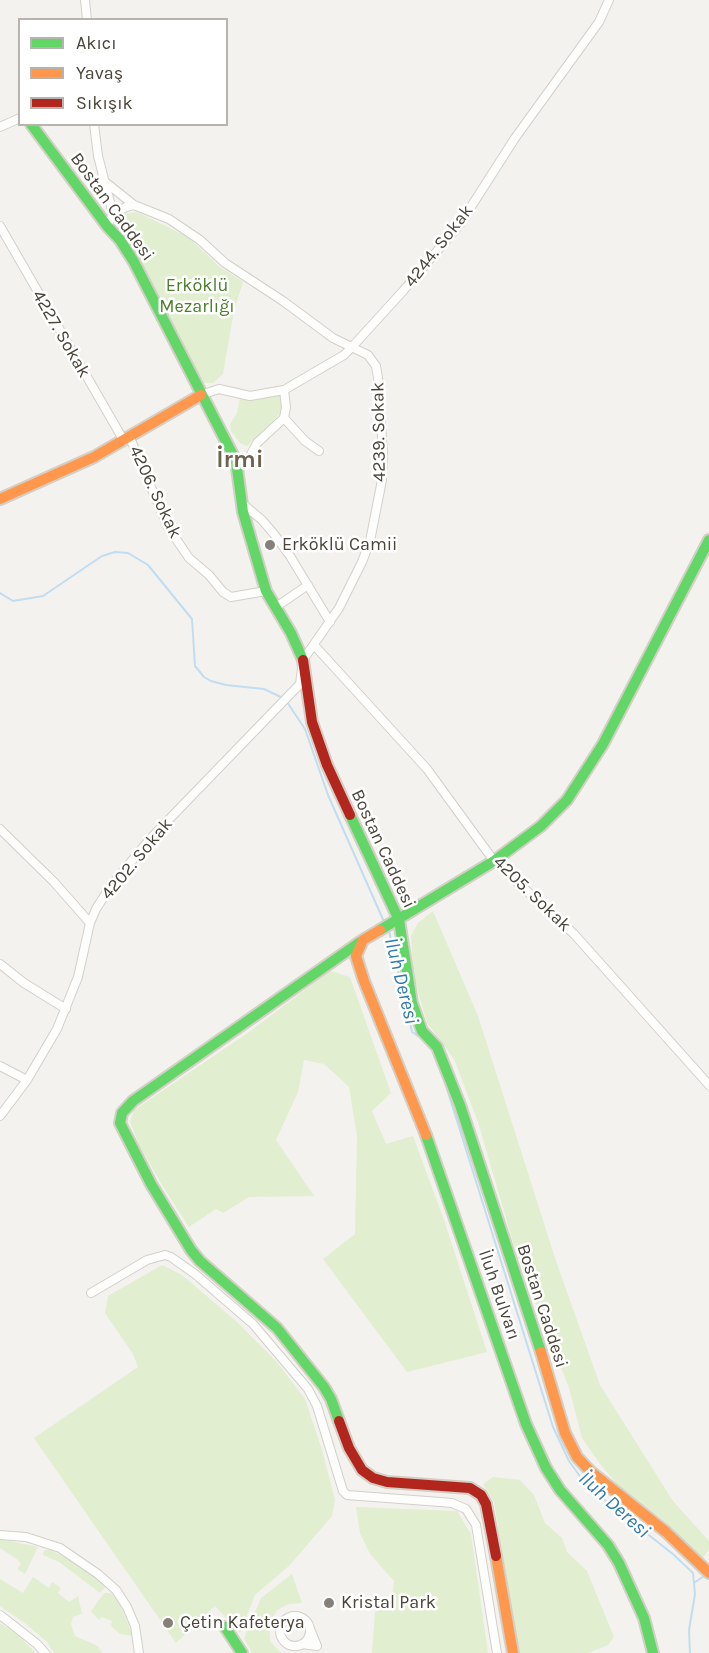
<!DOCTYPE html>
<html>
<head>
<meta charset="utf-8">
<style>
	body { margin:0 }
	#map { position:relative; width:709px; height:1653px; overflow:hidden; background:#f4f2ee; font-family:Karla,sans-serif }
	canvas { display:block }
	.legend { position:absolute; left:18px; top:18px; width:210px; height:108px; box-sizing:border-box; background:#fff; border:2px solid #b7b4b0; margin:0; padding:8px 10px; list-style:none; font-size:18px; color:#4b4439 }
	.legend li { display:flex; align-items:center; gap:12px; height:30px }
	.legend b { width:30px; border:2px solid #b7b4b0 }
</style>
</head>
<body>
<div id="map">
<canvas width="709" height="1653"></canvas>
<ul class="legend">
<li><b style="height:8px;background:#63d668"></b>Akıcı</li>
<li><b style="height:8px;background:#ff974d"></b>Yavaş</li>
<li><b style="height:8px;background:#b3261e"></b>Sıkışık</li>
</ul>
</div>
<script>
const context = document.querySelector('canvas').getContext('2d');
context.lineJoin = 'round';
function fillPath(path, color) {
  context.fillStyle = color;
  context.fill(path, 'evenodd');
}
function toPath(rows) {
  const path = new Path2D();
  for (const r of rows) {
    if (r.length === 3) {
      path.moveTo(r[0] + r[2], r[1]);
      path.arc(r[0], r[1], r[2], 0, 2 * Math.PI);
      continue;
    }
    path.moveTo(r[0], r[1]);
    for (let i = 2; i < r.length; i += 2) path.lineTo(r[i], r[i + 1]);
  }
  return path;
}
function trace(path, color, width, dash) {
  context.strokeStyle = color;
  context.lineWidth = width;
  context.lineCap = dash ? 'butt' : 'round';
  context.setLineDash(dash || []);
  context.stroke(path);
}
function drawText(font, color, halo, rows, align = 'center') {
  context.font = font + ' Karla,sans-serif';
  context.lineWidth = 5;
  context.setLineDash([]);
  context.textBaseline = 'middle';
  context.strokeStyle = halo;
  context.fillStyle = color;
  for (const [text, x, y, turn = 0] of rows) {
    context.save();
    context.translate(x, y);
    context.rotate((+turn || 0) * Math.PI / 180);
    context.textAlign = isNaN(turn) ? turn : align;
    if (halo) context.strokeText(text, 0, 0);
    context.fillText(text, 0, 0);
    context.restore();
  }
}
fillPath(toPath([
	[137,212,188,237,220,267,243,282,234,311,223,374,213,383,204,383,160,308,120,233,123,214],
	[274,396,280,396,283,400,283,409,274,420,247,446,240,443,231,431,230,424,237,413,240,399,256,399],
	[433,911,478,1016,556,1261,600,1385,673,1501,709,1541,709,1549,703,1558,663,1520,618,1485,600,1464,582,1438,569,1388,515,1249,478,1122,454,1059,427,1023,413,974,411,936,418,923],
	[330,971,350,977,391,1093,372,1111,386,1144,413,1136,444,1220,487,1352,407,1372,323,1259,355,1234,357,1136,349,1087,324,1064,304,1060,298,1092,276,1140,314,1196,249,1197,223,1213,216,1209,189,1227,165,1190,139,1145,130,1122,134,1110,249,1032],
	[162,1265,182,1275,236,1321,277,1362,305,1399,322,1450,335,1500,332,1516,290,1565,255,1595,240,1633,215,1606,176,1643,34,1438,138,1367,133,1354,105,1313,108,1296],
	[493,1477,520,1480,534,1495,545,1523,562,1538,567,1552,587,1571,614,1637,608,1645,588,1653,520,1653,512,1617,494,1502,483,1484],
	[356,1507,457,1511,471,1534,488,1653,372,1653,375,1612,392,1602,394,1581,370,1554,360,1533],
	[0,1539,38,1547,25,1574,17,1569,21,1564,18,1560,0,1548],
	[44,1550,50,1550,77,1563,106,1586,100,1593,59,1562,43,1555],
	[292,1574,302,1603,289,1604,277,1610,269,1624,270,1641,281,1653,252,1653,244,1638,261,1598],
	[33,1577,49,1588,52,1582,61,1588,58,1593,69,1602,78,1596,82,1614,73,1617,71,1624,75,1636,98,1646,102,1653,54,1653,47,1642,26,1624,0,1606,0,1579,23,1593],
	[104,1593,111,1593,119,1602,133,1636,120,1634,111,1626,112,1621,102,1617,99,1620,91,1611],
	[0,1623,18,1635,36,1653,0,1653]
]), '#e1eecf');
trace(toPath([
	[0,593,13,601,43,596,102,556,115,552,128,553,148,565,192,619,195,666,204,677,211,681,226,685,264,689,283,698],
	[287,702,305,729,328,795,385,924],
	[389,931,412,1032,421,1038],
	[442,1073,553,1427,569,1461,587,1486,674,1555,693,1573,695,1594,689,1630,690,1653],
	[694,1583,704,1576]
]), '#c0ddf1', 2);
const street = toPath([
	[85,0,87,20],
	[94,124,98,156,113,214,107,226],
	[0,127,20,118],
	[113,214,126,207,134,205],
	[0,226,124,441],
	[201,395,219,389,250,396,284,390,344,355,352,347,403,291,460,224,515,138,599,22,609,0],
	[284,418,305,441,319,451],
	[130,438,168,527,189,558,209,575,223,592,231,597,266,591],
	[239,467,249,458,257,443,284,418,286,407,284,390],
	[243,504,262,520,274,534,290,556,330,622],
	[276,607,308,585],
	[314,645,427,769,494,861,574,934,709,1085],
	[0,829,54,882,90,923],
	[0,964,24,983,66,1009],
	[0,1066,27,1080],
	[0,1116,27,1080,57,1029,78,977,90,923,96,909,110,887,150,839,300,684,303,660,339,608,362,562,370,541,382,480,383,453,378,378,376,366,368,355,333,338,283,301,225,263,200,240,169,219,134,205,104,181],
	[91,1293,147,1260,165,1255,171,1257,195,1274,253,1324,308,1389,317,1406,343,1491,347,1495,440,1502,452,1503,466,1509,476,1525,497,1653],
	[0,1535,26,1537,60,1548,98,1574,116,1590,127,1607,135,1626,139,1653],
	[0,1615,37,1644,45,1653],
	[295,1631,15],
	[302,1644,317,1646,310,1629]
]);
const fast = toPath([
	[31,124,107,226,120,240,134,262,236,461,243,512,266,591,291,633,303,660],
	[350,815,399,920,412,1003,422,1031,437,1047,460,1105,541,1352],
	[380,930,494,861,541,826,567,800,603,744,709,540],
	[426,1135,526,1424,546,1468,560,1490,608,1545,619,1563,644,1618,653,1653],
	[339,1421,331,1399,324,1387,277,1328,200,1261,191,1250,151,1184,120,1123,122,1113,133,1101,360,942],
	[225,1627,242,1653]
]);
const slow = toPath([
	[0,499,94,457,201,395],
	[380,930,363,940,356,956,364,981,426,1135],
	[541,1352,565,1433,577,1457,591,1472,666,1532,709,1573],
	[496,1556,513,1653]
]);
const jam = toPath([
	[303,660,312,722,327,765,350,815],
	[339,1421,349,1448,362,1470,373,1478,387,1482,470,1488,481,1495,486,1504,496,1556]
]);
trace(street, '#d2d0cb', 10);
trace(fast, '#d3cfc5', 14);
trace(slow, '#d3cfc5', 14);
trace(jam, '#d3cfc5', 14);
trace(street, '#fdfdfc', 8);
trace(fast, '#63d668', 10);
trace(slow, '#ff974d', 10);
trace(jam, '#b3261e', 10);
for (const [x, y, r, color] of [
	[270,545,6,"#868178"],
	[329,1603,6,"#868178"],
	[168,1623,6,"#868178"]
]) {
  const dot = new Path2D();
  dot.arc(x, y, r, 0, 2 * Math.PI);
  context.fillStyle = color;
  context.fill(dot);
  trace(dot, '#fff', 2);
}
drawText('18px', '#4b4439', '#fff', [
	["Bostan Caddesi",112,207,54],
	["4244. Sokak",439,246,-52],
	["4227. Sokak",61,334,60],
	["4239. Sokak",379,432,-91],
	["4206. Sokak",155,492,65],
	["Bostan Caddesi",383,849,65],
	["4202. Sokak",137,859,-50],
	["4205. Sokak",532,894,44],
	["İluh Bulvarı",499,1295,71],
	["Bostan Caddesi",542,1306,72]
]);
drawText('18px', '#4a7f2a', '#fff', [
	["Erköklü",197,286],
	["Mezarlığı",197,307]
]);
drawText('18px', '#4b4439', '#fff', [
	["Erköklü Camii",282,545],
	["Kristal Park",341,1603],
	["Çetin Kafeterya",180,1623]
], 'left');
drawText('italic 20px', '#2e7ab2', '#fff', [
	["İluh Deresi",401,981,76],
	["İluh Deresi",614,1505,42]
]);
drawText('bold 24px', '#6e6250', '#fff', [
	["İrmi",240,460]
]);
</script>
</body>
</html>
